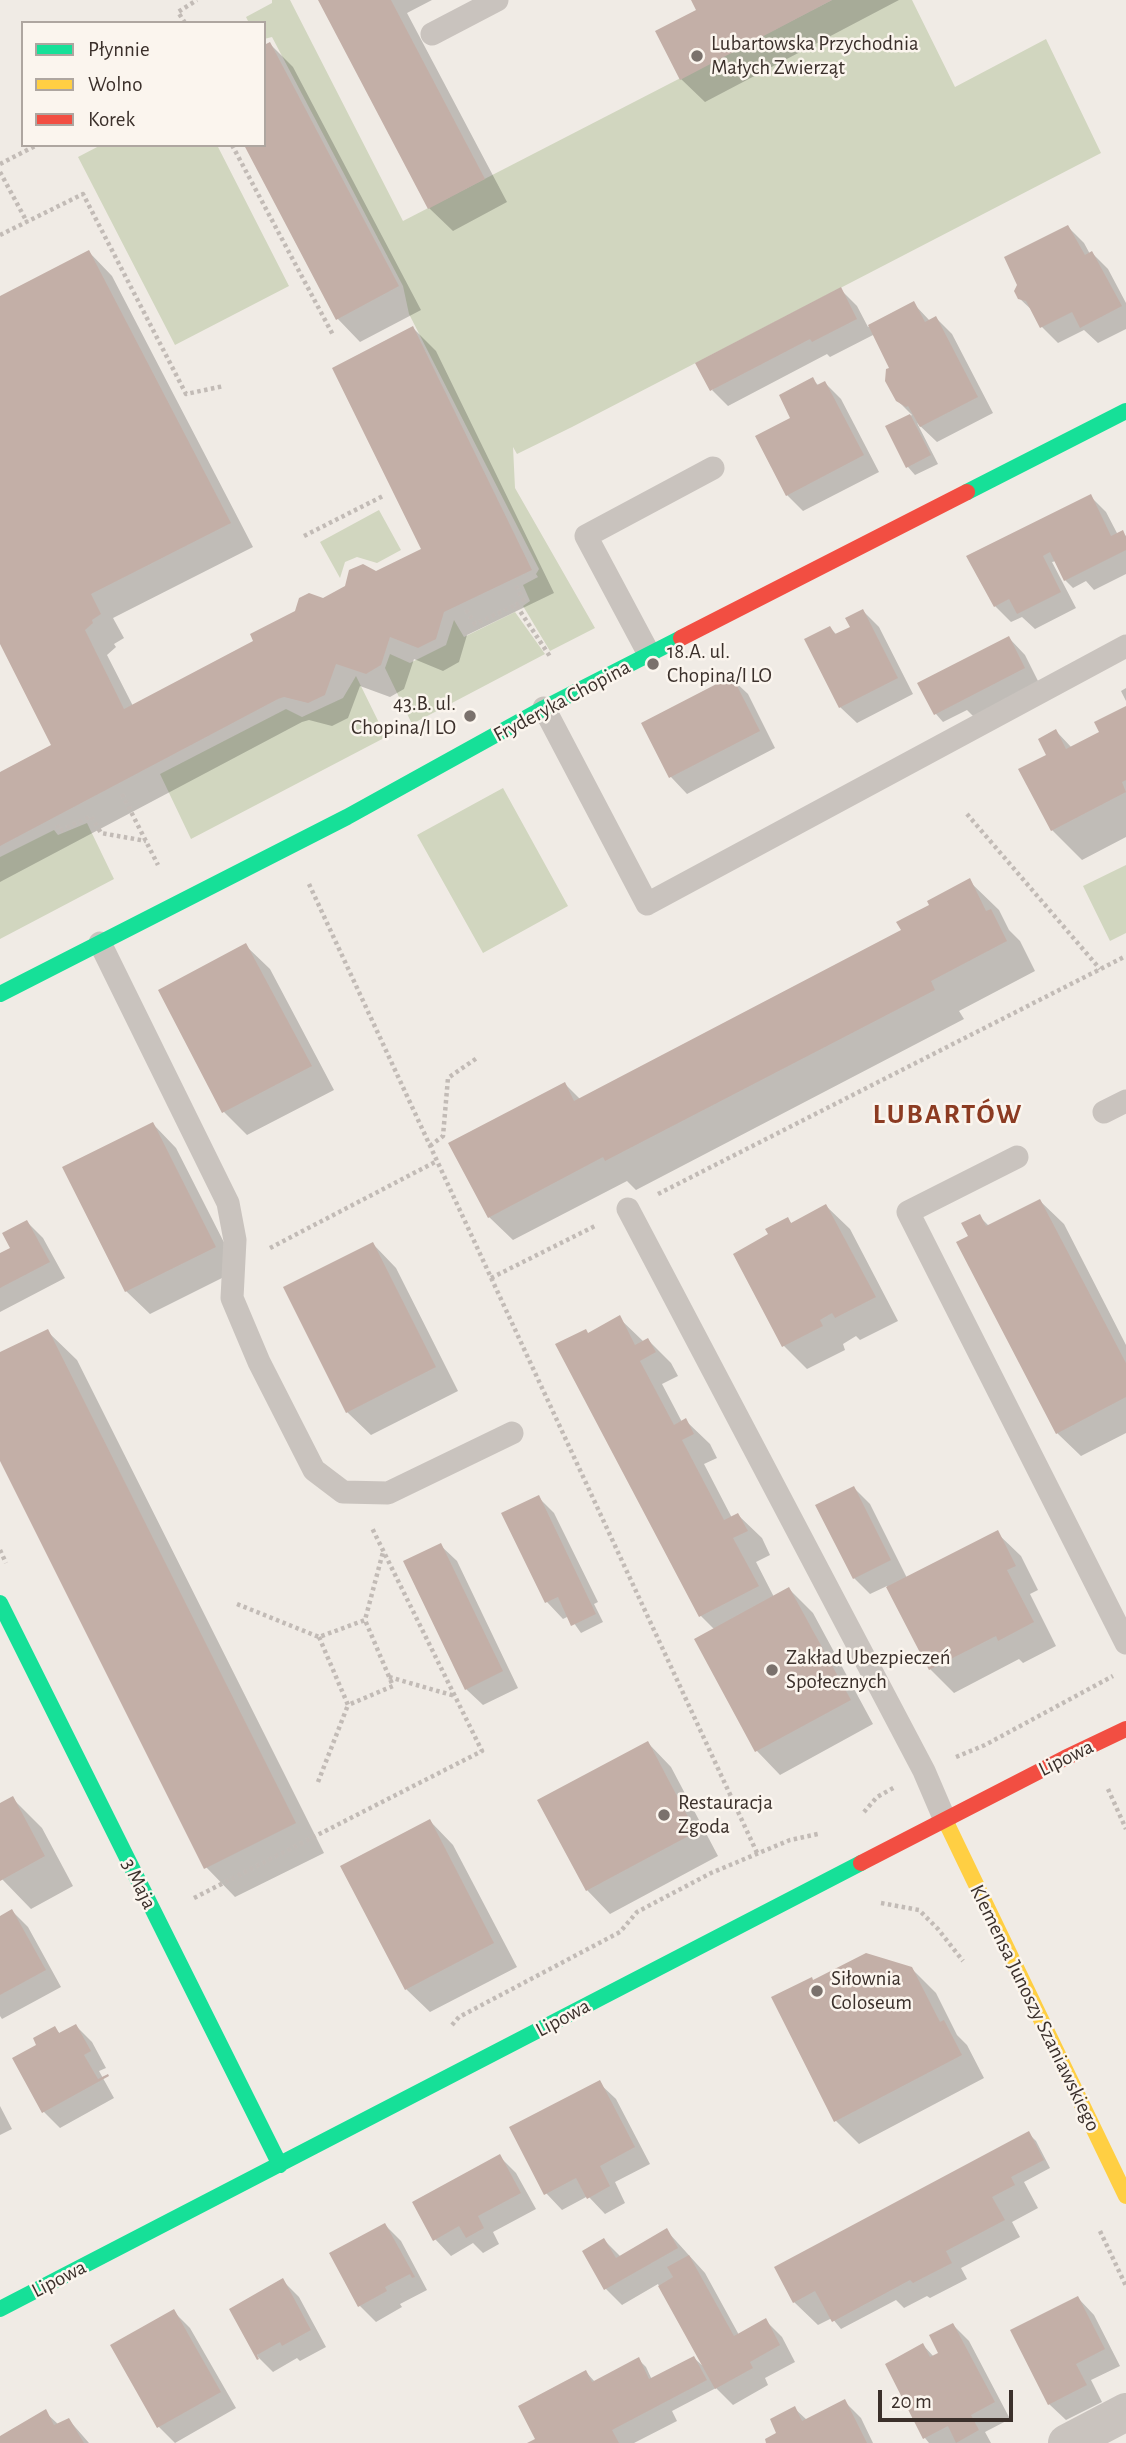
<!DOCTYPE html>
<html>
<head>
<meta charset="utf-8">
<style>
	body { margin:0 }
	#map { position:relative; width:1126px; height:2443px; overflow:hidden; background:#f0ebe5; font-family:"Alegreya Sans",sans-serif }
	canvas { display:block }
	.legend { position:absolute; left:21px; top:21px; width:245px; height:126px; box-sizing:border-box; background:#fbf5ee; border:2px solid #aea6a0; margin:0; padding:9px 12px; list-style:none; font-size:21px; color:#3b302b }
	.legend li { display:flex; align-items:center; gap:14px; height:35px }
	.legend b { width:35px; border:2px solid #aea6a0 }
	.scale { position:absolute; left:878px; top:2390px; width:135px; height:32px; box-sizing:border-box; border:4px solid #3b302b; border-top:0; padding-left:9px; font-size:21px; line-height:24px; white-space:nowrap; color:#3b302b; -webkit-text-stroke:5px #fbf5ee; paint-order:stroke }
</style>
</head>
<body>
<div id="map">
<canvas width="1126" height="2443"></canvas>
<ul class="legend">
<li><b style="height:9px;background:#16e098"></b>Płynnie</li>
<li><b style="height:9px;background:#ffcf43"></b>Wolno</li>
<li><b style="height:9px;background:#f24e42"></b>Korek</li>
</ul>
<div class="scale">20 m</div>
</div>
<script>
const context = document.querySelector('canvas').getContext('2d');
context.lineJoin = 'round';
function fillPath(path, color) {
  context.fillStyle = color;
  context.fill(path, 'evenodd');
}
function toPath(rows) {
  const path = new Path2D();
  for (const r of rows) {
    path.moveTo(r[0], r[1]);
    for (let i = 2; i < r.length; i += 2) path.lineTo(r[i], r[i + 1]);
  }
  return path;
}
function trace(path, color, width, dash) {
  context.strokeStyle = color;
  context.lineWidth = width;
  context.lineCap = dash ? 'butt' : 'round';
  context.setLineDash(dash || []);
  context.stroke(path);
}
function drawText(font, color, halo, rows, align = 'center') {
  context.font = font + ' "Alegreya Sans",sans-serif';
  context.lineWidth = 5;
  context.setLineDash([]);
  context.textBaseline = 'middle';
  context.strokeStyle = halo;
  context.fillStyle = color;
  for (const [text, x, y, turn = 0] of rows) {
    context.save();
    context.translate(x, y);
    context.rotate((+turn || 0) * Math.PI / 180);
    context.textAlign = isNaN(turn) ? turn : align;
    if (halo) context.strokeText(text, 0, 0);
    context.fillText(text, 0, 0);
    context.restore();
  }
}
fillPath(toPath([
	[272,0,290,0,403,221,832,0,912,0,955,87,1046,39,1101,153,572,427,517,454,513,447,515,488,595,628,550,651,523,606,530,601,523,585,538,577,536,574,539,569,409,314,403,286,272,37,264,39,264,23,249,23,246,17,272,3],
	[101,145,217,145,289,286,175,345,78,157],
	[379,510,401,550,377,563,357,557,345,562,340,578,320,542],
	[515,612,545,654,412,724,385,668,390,654,410,663,446,645,454,620,464,637],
	[356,676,386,737,191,839,160,774,286,709,302,717,343,698],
	[503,788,568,906,483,953,417,835],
	[87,823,114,879,0,939,0,857,54,830,58,835],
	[1126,865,1126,933,1110,941,1083,886]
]), '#d1d6bf');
fillPath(toPath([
	[320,0,432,0,407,13,507,202,453,231,429,208],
	[693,0,899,0,705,102,681,79,698,11],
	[270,44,293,67,421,310,360,342,337,318,264,145],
	[1068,227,1084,243,1090,254,1092,253,1108,269,1126,303,1126,329,1098,343,1084,330,1058,343,1042,327,1035,313,1019,298],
	[89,252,112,276,253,547,113,618,124,638,114,644,116,647,107,655,133,706,256,642,323,600,423,550,413,328,436,351,554,593,467,635,459,662,443,671,414,659,404,689,390,697,360,686,348,718,332,726,309,720,302,722,0,882,0,774,54,745,0,640,0,298],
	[841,290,857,306,868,327,913,303,930,321,936,318,952,334,993,413,937,442,917,423,938,464,915,475,908,467,887,427,912,415,897,400,891,369,875,334,830,357,827,354,728,406,712,390],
	[813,380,819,386,825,383,841,399,879,472,803,511,787,495,792,418],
	[1090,496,1106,512,1118,535,1122,533,1126,536,1126,574,1094,590,1086,581,1073,588,1065,580,1056,561,1052,562,1076,608,1035,629,1022,617,1011,622,995,606],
	[863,611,879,627,913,694,857,723,840,707,830,628,837,635,852,627],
	[1009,638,1025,655,1040,685,975,718,967,710,943,722,936,714,919,683],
	[731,678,748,694,775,748,687,794,671,777,643,724],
	[1126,688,1126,701,1121,691],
	[1126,708,1126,837,1082,860,1052,830,1049,756,1056,731,1072,748,1102,733],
	[969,881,999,910,1009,930,1020,941,1035,971,959,1011,964,1019,636,1190,627,1181,513,1240,489,1217,565,1084,581,1100,903,931,932,906],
	[246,946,270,969,334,1090,247,1135,224,1112],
	[153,1124,176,1148,238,1270,150,1314,126,1291],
	[1040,1201,1064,1224,1126,1345,1126,1433,1081,1456,1057,1433,970,1237,979,1216,990,1227],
	[826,1206,850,1229,898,1321,860,1340,856,1336,843,1344,845,1350,807,1369,784,1346,770,1235,788,1220,792,1224],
	[27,1222,43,1238,65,1278,0,1312,0,1255,12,1248],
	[373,1244,396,1268,458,1391,371,1435,347,1412],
	[619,1318,644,1342,648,1340,671,1363,678,1376,662,1384,682,1422,686,1421,710,1444,717,1458,704,1464,732,1518,738,1515,762,1538,770,1555,756,1562,774,1597,789,1589,813,1613,873,1724,780,1775,757,1751,696,1640,715,1630,701,1616,589,1334],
	[47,1331,77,1360,324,1853,235,1897,206,1867,0,1457,0,1354],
	[854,1488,870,1504,907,1578,997,1533,1021,1556,1038,1590,1030,1594,1056,1646,1023,1663,1019,1659,954,1693,930,1669,887,1586,870,1594,854,1578],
	[538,1497,554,1513,598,1602,594,1604,603,1622,581,1633,569,1616,563,1619,547,1602,504,1514],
	[440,1545,457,1561,518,1688,483,1705,466,1689],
	[648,1743,671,1767,718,1856,610,1914,587,1890],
	[13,1799,42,1828,73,1886,31,1909,0,1877,0,1805],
	[430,1821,453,1845,517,1967,430,2012,406,1989],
	[12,1911,28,1927,61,1987,2,2019,0,2016,0,1918],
	[912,1969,936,1993,957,2035,967,2045,984,2078,859,2144,836,2121,814,1982],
	[76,2026,92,2042,106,2068,99,2071,114,2098,60,2128,44,2112,38,2046,55,2028,60,2034],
	[599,2083,616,2099,650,2164,615,2182,625,2203,605,2214,588,2196,562,2210,546,2193],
	[0,2106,12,2129,0,2135],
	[1028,2133,1036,2141,1050,2168,1024,2182,1038,2208,1012,2222,1020,2237,961,2268,967,2279,930,2298,927,2296,904,2308,896,2300,841,2329,832,2318,818,2325,794,2302],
	[499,2156,516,2173,536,2209,493,2232,499,2244,483,2253,473,2243,451,2256,435,2239],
	[385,2225,401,2241,427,2290,400,2304,402,2307,376,2322,360,2306],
	[667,2231,705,2273,739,2335,766,2321,782,2337,795,2362,765,2378,768,2385,733,2405,716,2388,672,2411,677,2421,634,2443,531,2443,537,2440,586,2372,595,2382,639,2360,646,2367,652,2380,694,2358,704,2367,658,2284,622,2305,606,2289,604,2240,621,2257],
	[283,2281,299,2297,326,2347,300,2361,297,2358,273,2372,257,2356],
	[1078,2298,1094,2315,1120,2366,1091,2380,1102,2402,1066,2420,1049,2404],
	[174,2312,190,2328,236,2408,175,2443,159,2427],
	[953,2325,969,2341,1010,2419,985,2432,991,2443,929,2443,925,2438,887,2364,923,2345,934,2357,941,2354],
	[845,2402,861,2418,873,2443,768,2443,779,2434,794,2408,807,2420],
	[45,2412,59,2425,69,2420,89,2443,0,2443,0,2438]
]), '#0003');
fillPath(toPath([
	[318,0,391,0,485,179,428,209],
	[691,0,832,0,680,80,655,31,696,10],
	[270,42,399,286,336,320,244,145,264,145,264,45],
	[1068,225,1085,255,1092,251,1122,306,1080,328,1072,312,1040,328,1026,301,1018,299,1014,291,1017,285,1004,257],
	[89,250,231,523,91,594,101,614,92,620,93,623,85,630,124,709,253,641,250,634,295,611,299,598,309,593,323,598,345,586,349,570,363,564,376,571,421,549,332,368,413,326,532,570,444,612,436,639,418,648,390,637,381,665,366,674,336,664,325,695,308,703,284,697,278,699,0,846,0,772,51,745,0,644,0,296],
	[841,287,857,319,812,342,810,339,710,391,695,363],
	[914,301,925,322,936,316,978,397,920,427,908,406,906,407,896,401,885,381,886,369,889,368,868,325],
	[813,377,817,385,825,381,864,455,786,496,755,436,790,418,779,395],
	[910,414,931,455,906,468,885,426],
	[1091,494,1111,536,1123,530,1126,537,1126,550,1064,581,1050,552,1043,556,1061,592,1017,614,1009,599,994,607,966,556],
	[863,609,898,678,839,708,804,639,830,626,835,634,850,627,845,618],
	[1009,636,1025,668,934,715,917,683],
	[732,676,760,731,669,778,641,723],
	[1126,706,1126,780,1122,782,1126,792,1051,831,1018,769,1046,755,1038,739,1056,729,1066,749,1099,732,1094,722],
	[970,878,986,911,991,909,1007,941,931,981,935,990,605,1161,603,1157,488,1218,448,1143,565,1082,574,1101,901,930,896,922,929,905,927,901],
	[246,943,312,1066,222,1113,158,990],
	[153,1122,216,1247,125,1292,62,1167],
	[1040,1199,1126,1363,1126,1397,1056,1434,956,1242,968,1236,961,1223,980,1214,986,1226],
	[826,1204,876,1297,835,1318,832,1313,820,1320,823,1326,782,1347,733,1254,768,1234,765,1229,788,1217,791,1223],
	[27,1220,50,1262,0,1288,0,1253,10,1248,2,1233],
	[373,1242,436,1367,346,1413,283,1287],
	[620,1315,635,1345,648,1338,656,1352,640,1361,674,1425,686,1418,694,1434,682,1440,724,1520,738,1513,748,1531,733,1538,759,1586,699,1617,555,1344,586,1329,588,1333],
	[48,1329,296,1823,204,1869,0,1461,0,1352],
	[854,1486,891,1560,853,1579,815,1505],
	[539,1495,596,1614,571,1626,558,1597,545,1603,501,1513],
	[998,1530,1016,1566,1007,1570,1034,1622,998,1641,996,1636,929,1670,886,1587],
	[441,1543,503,1671,465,1690,403,1561],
	[789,1587,851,1700,755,1752,694,1639],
	[648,1741,696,1832,586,1891,537,1800],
	[13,1796,45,1856,0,1881,0,1803],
	[430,1819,494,1943,405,1990,340,1866],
	[12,1909,46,1970,0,1995,0,1916],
	[866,1953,912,1967,940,2022,944,2020,962,2055,834,2122,771,1997,812,1977,813,1980],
	[76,2024,91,2051,84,2055,98,2079,108,2074,109,2076,42,2113,12,2058,36,2045,33,2038,55,2026,59,2033],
	[600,2080,635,2147,600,2166,610,2186,587,2199,576,2178,544,2195,509,2127],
	[1029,2131,1044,2160,1011,2177,1015,2185,992,2197,1005,2220,946,2251,952,2263,913,2283,910,2280,832,2322,815,2291,793,2303,774,2267],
	[500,2154,521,2193,478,2216,484,2228,466,2238,459,2226,433,2241,412,2202],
	[385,2223,415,2277,412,2278,410,2274,385,2287,387,2291,358,2307,329,2253],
	[667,2228,678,2248,604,2290,582,2251,604,2238,616,2258],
	[689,2255,734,2336,766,2318,780,2345,750,2362,753,2368,715,2389,658,2286,673,2277,667,2267],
	[283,2278,311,2330,282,2346,280,2342,257,2355,259,2359,257,2360,229,2309],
	[1078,2296,1105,2349,1076,2364,1087,2385,1048,2405,1010,2330],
	[174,2309,221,2392,157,2428,110,2345],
	[953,2323,995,2402,971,2415,979,2430,956,2443,948,2426,923,2439,885,2364,923,2343,930,2357,938,2353,929,2335],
	[694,2356,707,2380,612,2430,619,2443,527,2443,535,2439,518,2406,586,2370,592,2382,639,2357,649,2379],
	[845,2399,867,2443,766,2443,765,2439,776,2433,770,2419,795,2406,802,2421],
	[46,2409,54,2425,69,2418,84,2443,0,2443,0,2436]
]), '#c3afa7');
trace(toPath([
	[185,23,178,12,197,0],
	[232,145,333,335],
	[0,164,37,145],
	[0,172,27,222],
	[0,235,83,194,186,394,224,386],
	[304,536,383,496],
	[516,605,523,600,516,586],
	[466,610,475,624,516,605,551,658],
	[122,794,158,865],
	[967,814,1100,969],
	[57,825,60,831,91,816,101,833,146,841],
	[309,884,758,1855],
	[430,1146,443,1136,448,1078,477,1058],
	[658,1194,1126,956],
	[270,1248,437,1161],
	[491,1278,597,1225],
	[0,1550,6,1563],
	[237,1604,319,1637,365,1620,383,1552],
	[319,1637,348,1705,393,1686,365,1620],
	[389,1677,455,1696],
	[956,1757,985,1745,1113,1676],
	[318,1782,348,1705],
	[1108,1789,1126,1829],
	[864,1812,877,1797,895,1787],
	[194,1898,482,1751,372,1528],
	[881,1903,919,1910,938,1929,963,1961],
	[452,2025,459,2017,620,1932,637,1912,711,1873,790,1840,818,1834],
	[1100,2231,1126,2286]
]), '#c2bbb6', 4.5, [3.5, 3.5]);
trace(toPath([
	[432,34,497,0],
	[649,654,586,536,713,468],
	[544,708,647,904,1126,646],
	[100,943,228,1203,235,1240,232,1298,259,1362,314,1470,343,1492,388,1493,512,1433],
	[1104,1112,1126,1101],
	[1017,1157,908,1212,1126,1643],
	[628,1209,924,1771,945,1820]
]), '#c9c3be', 23);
trace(toPath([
	[1067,2443,1126,2412]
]), '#c9c3be', 38);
trace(toPath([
	[967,492,1126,411],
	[0,994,347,817,544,708,681,638],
	[0,1603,280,2165],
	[0,2309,861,1863]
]), '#16e098', 16);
trace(toPath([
	[945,1820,1126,2196]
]), '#ffcf43', 16);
trace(toPath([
	[681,638,967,492],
	[861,1863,1065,1758,1126,1729]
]), '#f24e42', 16);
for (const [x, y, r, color] of [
	[697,56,7,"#7a716c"],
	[653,664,7,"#7a716c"],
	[470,716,7,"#7a716c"],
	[772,1670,7,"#7a716c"],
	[664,1815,7,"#7a716c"],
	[817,1991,7,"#7a716c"]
]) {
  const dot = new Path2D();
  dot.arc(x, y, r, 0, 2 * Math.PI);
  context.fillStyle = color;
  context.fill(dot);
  trace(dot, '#fbf5ee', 2.5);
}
drawText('21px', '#3b302b', '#fbf5ee', [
	["Lubartowska Przychodnia",711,44],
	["Małych Zwierząt",711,68],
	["18.A. ul.",667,652],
	["Chopina/I LO",667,676],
	["43.B. ul.",456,704,"right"],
	["Chopina/I LO",456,728,"right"],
	["Zakład Ubezpieczeń",786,1658],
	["Społecznych",786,1682],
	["Restauracja",678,1803],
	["Zgoda",678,1827],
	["Siłownia",831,1979],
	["Coloseum",831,2003]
], 'left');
drawText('21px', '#3b302b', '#fbf5ee', [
	["Fryderyka Chopina",562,701,-28],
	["Lipowa",1066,1758,-26],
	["3 Maja",139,1884,64],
	["Klemensa Junoszy Szaniawskiego",1035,2008,64],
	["Lipowa",563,2018,-28],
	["Lipowa",59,2279,-27]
]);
context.letterSpacing = '2px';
drawText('bold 28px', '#8c3b22', '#fbf5ee', [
	["LUBARTÓW",948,1115]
]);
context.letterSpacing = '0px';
</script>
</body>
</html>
